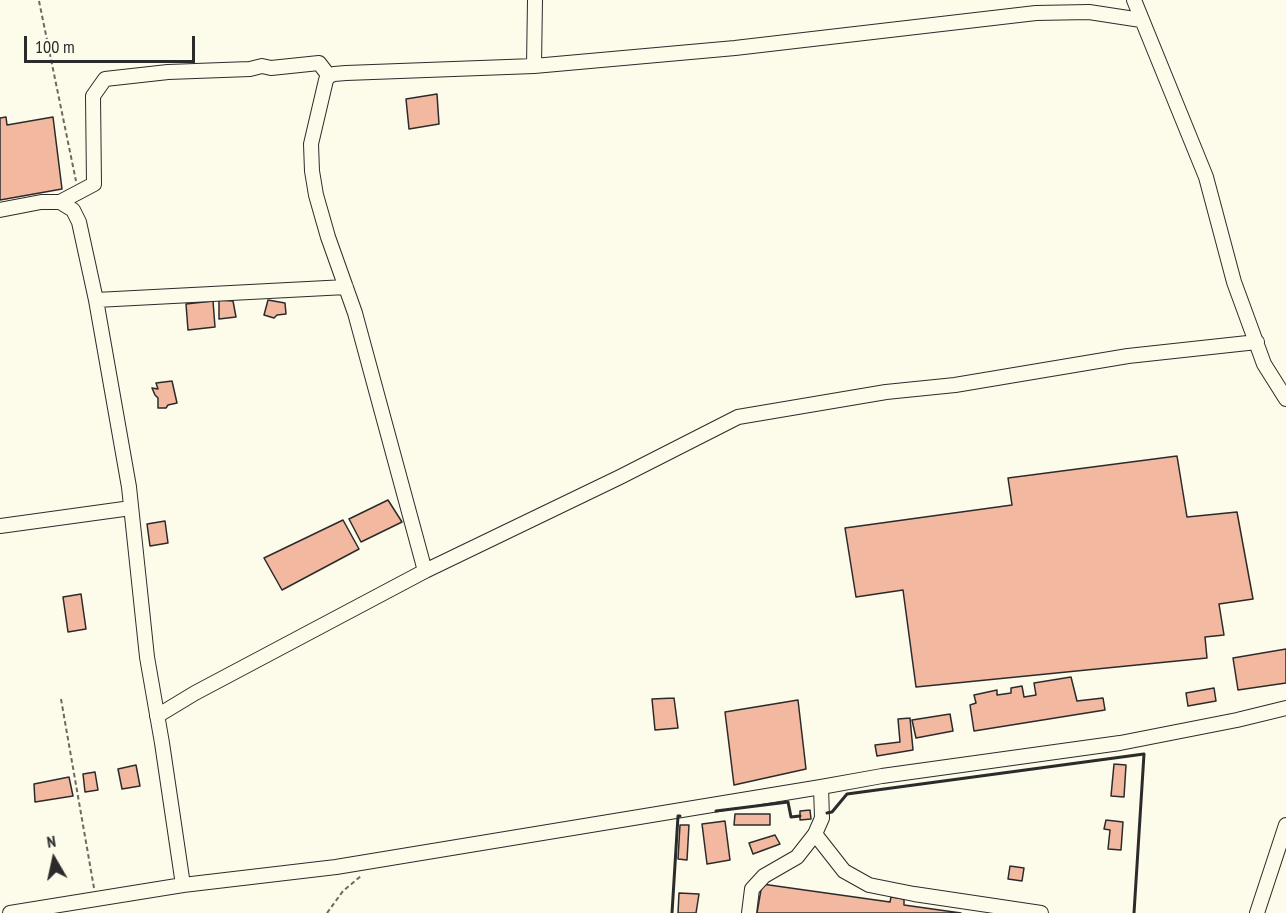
<!DOCTYPE html>
<html>
<head>
<meta charset="utf-8">
<style>
	body { margin:0 }
	#map { position:relative; width:1286px; height:913px; overflow:hidden; background:#fdfbea; font-family:"PT Sans Narrow",sans-serif }
	canvas { display:block }
	.north { position:absolute; left:24px; top:829px; width:60px; height:60px; -webkit-text-stroke:4px #fdfbea; paint-order:stroke; rotate:351deg; font-size:16px; font-weight:700; line-height:24px; text-align:center; color:#2b2b2b }
	.north::after { content:''; display:block; margin:auto; width:21px; height:27px; background:#2b2b2b; clip-path:polygon(50% 0,100% 100%,50% 72%,0 100%) }
	.scale { position:absolute; left:24px; top:36px; width:171px; height:27px; box-sizing:border-box; border:3px solid #2b2b2b; border-top:0; padding-left:8px; font-size:18px; line-height:21px; white-space:nowrap; color:#2b2b2b; -webkit-text-stroke:4px #fdfbea; paint-order:stroke }
</style>
</head>
<body>
<div id="map">
<canvas width="1286" height="913"></canvas>
<div class="north">N</div>
<div class="scale">100 m</div>
</div>
<script>
const context = document.querySelector('canvas').getContext('2d');
context.lineJoin = 'round';
function fillPath(path, color) {
  context.fillStyle = color;
  context.fill(path, 'evenodd');
}
function toPath(rows) {
  const path = new Path2D();
  for (const r of rows) {
    path.moveTo(r[0], r[1]);
    for (let i = 2; i < r.length; i += 2) path.lineTo(r[i], r[i + 1]);
  }
  return path;
}
function trace(path, color, width, dash) {
  context.strokeStyle = color;
  context.lineWidth = width;
  context.lineCap = dash ? 'butt' : 'round';
  context.setLineDash(dash || []);
  context.stroke(path);
}
const building = toPath([
	[437,94,439,124,409,129,406,99,437,94],
	[6,117,7,125,53,117,62,189,0,200,0,118,6,117],
	[219,300,233,301,236,317,219,319,219,300],
	[268,300,285,303,286,314,277,315,274,318,264,315,268,300],
	[213,301,215,327,188,330,186,304,213,301],
	[172,381,177,403,168,405,166,408,158,408,158,398,155,395,152,388,158,389,156,383,172,381],
	[1177,456,1187,517,1237,512,1253,599,1219,604,1224,635,1205,637,1207,658,916,687,903,590,856,597,845,528,1012,505,1008,478,1177,456],
	[388,500,402,522,361,542,349,519,388,500],
	[343,520,359,549,282,590,264,558,343,520],
	[165,521,168,543,150,546,147,524,165,521],
	[81,594,86,629,68,632,63,597,81,594],
	[1286,649,1286,683,1238,690,1233,658,1286,649],
	[1071,677,1077,701,1103,698,1105,710,974,731,970,705,976,703,974,695,997,690,997,695,1011,693,1011,688,1022,686,1024,697,1036,695,1034,683,1071,677],
	[1214,688,1216,701,1188,706,1186,693,1214,688],
	[674,698,678,728,655,730,652,699,674,698],
	[798,700,806,769,734,785,725,712,798,700],
	[950,714,953,731,916,738,912,720,950,714],
	[910,718,913,750,877,756,875,745,900,742,898,719,910,718],
	[1114,764,1126,765,1124,797,1111,796,1114,764],
	[136,765,140,786,122,789,118,769,136,765],
	[95,772,98,790,85,792,83,774,95,772],
	[69,777,73,796,35,802,34,784,69,777],
	[810,810,811,819,800,820,800,811,810,810],
	[735,814,770,814,770,825,734,825,735,814],
	[1106,820,1123,822,1121,850,1108,849,1110,830,1104,829,1106,820],
	[725,821,730,860,707,864,702,824,725,821],
	[680,825,689,825,687,860,678,859,680,825],
	[775,835,780,844,753,854,749,843,775,835],
	[1010,866,1024,868,1022,881,1008,879,1010,866],
	[762,884,890,902,891,897,904,899,904,905,961,913,757,913,762,884],
	[679,893,699,894,696,913,678,913,679,893]
]);
fillPath(building, '#f2b8a0');
trace(building, '#2b2b2b', 1.5);
const minor = toPath([
	[1134,0,1206,177,1234,282,1264,364,1286,399],
	[534,66,535,0],
	[60,202,94,184,93,96,105,79,168,72,250,69,262,66,271,68,319,63,329,76],
	[0,210,41,202,60,202,73,210,79,222,96,300,129,487,147,657,162,743,183,885],
	[96,300,346,287],
	[0,526,131,508],
	[425,571,355,313,328,237,316,195,312,171,311,144,326,80,329,76,334,74,346,73,534,66,735,48,1036,13,1089,12,1141,20],
	[157,716,195,693,425,571,620,477,738,417,886,392,955,385,1128,356,1257,342],
	[815,834,844,871,869,885,914,894,1041,913],
	[10,913,183,885,336,867,821,787,882,776,1120,743,1237,720,1286,708],
	[749,913,752,889,764,876,797,857,815,834,822,818,821,787],
	[1257,913,1286,825]
]);
trace(minor, '#2b2b2b', 16);
trace(toPath([
	[39,1,76,181],
	[61,699,94,888],
	[327,913,343,891,361,876]
]), '#6a6964', 2, [4.5, 3]);
trace(minor, '#fdfbea', 14);
trace(toPath([
	[716,811,788,802,791,817,800,816],
	[827,813,832,812,847,794,1144,754,1134,913],
	[672,913,678,816,680,816]
]), '#2b2b2b', 3);
</script>
</body>
</html>
